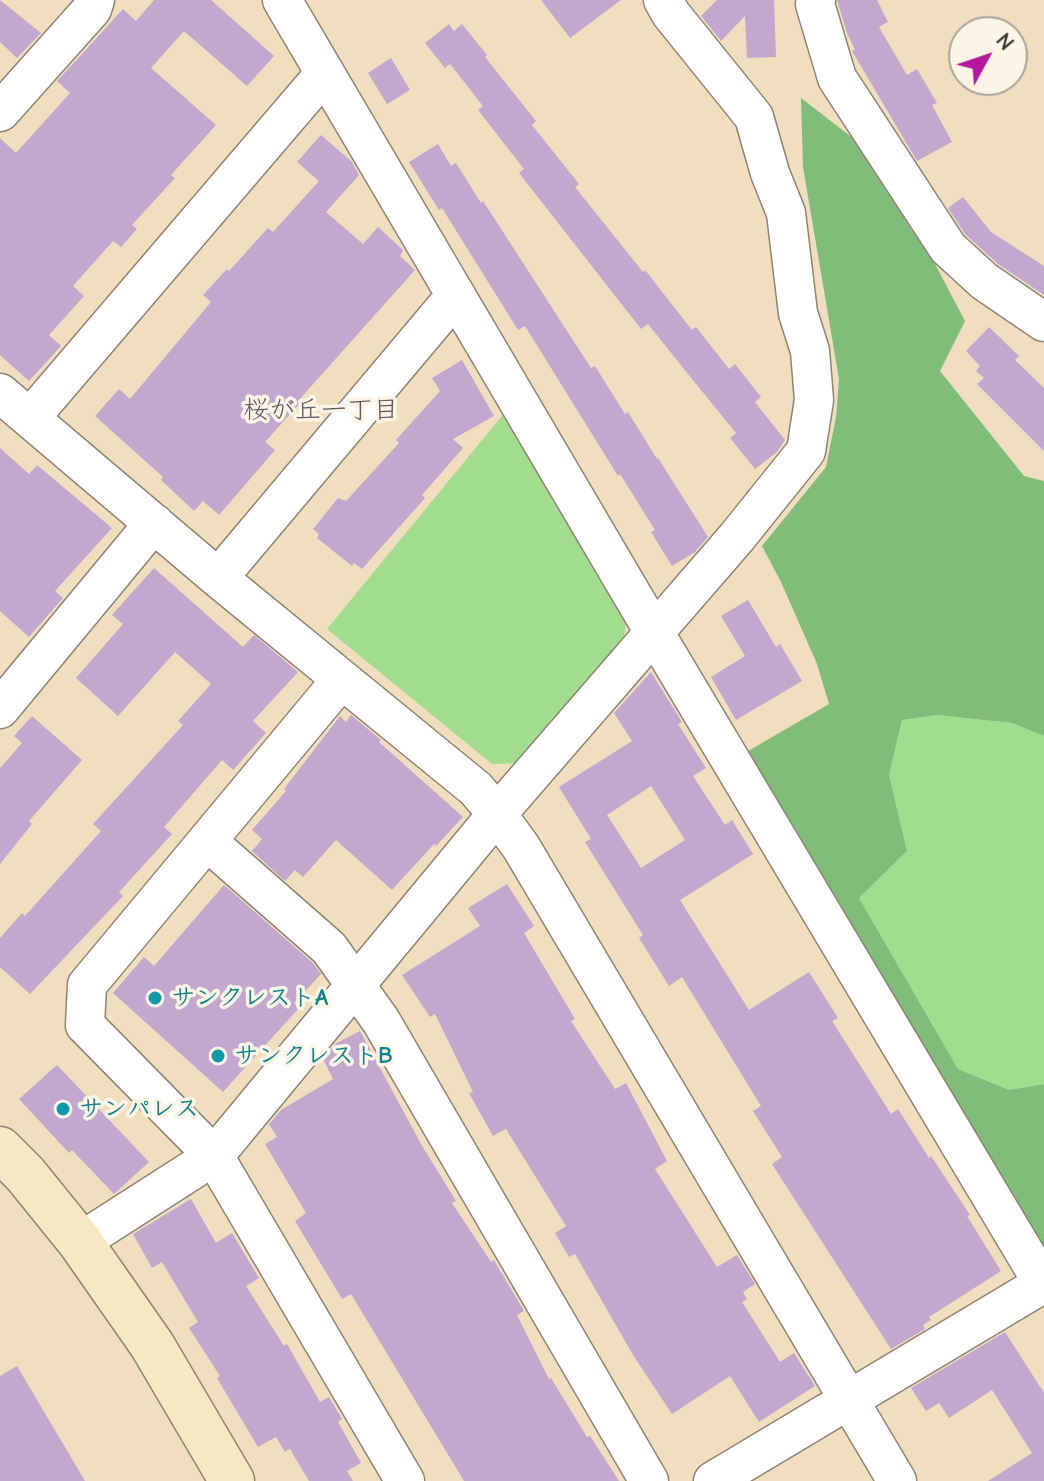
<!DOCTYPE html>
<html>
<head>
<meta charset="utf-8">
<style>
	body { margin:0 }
	#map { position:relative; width:1044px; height:1481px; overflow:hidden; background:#f1debf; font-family:"Comic Neue",sans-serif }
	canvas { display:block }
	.north { position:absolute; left:948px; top:16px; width:80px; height:80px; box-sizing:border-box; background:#fcf5e5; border:2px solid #a8a49b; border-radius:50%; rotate:50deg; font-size:22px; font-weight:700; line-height:32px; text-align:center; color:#2b2b2b }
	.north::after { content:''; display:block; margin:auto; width:28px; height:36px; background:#b5179e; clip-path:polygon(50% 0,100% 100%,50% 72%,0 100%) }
</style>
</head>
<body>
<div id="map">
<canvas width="1044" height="1481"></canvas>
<div class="north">N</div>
</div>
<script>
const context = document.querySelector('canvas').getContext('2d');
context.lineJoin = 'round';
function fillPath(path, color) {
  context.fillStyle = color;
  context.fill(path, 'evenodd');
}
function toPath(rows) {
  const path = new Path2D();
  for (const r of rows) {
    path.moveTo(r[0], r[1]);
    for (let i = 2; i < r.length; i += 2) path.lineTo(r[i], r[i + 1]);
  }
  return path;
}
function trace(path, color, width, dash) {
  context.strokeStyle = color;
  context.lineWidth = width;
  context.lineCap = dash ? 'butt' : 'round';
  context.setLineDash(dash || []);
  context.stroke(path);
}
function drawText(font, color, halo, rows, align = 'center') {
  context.font = font + ' "Comic Neue","Klee One",sans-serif';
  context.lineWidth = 7;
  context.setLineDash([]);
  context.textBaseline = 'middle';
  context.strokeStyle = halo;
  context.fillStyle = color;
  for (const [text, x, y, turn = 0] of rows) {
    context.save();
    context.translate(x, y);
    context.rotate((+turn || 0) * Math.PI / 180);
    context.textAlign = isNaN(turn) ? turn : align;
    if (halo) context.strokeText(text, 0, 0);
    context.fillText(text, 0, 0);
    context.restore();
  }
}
fillPath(toPath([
	[506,411,627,613,624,639,520,763,492,764,327,629],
	[937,715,1012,723,1044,736,1044,1084,1009,1090,958,1069,859,898,907,851,889,775,902,720]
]), '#a1dc8f');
fillPath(toPath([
	[801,98,854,139,924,243,965,321,940,371,1024,476,1044,481,1044,736,1012,723,937,715,902,720,889,775,907,851,859,898,958,1069,1009,1090,1044,1084,1044,1250,743,754,829,704,817,664,781,582,762,546,826,467,836,417,839,379,803,167]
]), '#80bc7a');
fillPath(toPath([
	[0,0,41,33,17,58,0,42],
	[154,0,211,0,274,56,247,86,184,31,151,68,216,125,171,175,175,178,132,225,137,229,121,247,113,241,73,286,84,296,49,335,61,346,29,381,0,355,0,138,16,153,70,93,57,81,82,54,123,9,136,21],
	[541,0,621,0,570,38],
	[717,0,774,0,776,57,747,58,745,16,721,41,701,16],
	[837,0,877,0,888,22,879,27,907,75,917,69,937,103,932,105,952,142,917,161,852,51,855,50,847,33],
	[449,24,454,31,462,24,487,55,485,57,536,121,532,125,579,184,575,187,643,272,645,270,692,330,696,327,729,369,735,364,761,397,755,402,785,440,777,452,755,469,730,438,736,433,692,379,648,324,641,329,519,173,524,169,478,110,483,106,450,64,445,68,425,43],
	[391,58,410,90,387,104,368,73],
	[321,135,352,162,359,175,326,212,363,244,378,227,403,250,400,256,415,270,298,401,300,403,265,442,275,450,219,515,203,501,194,511,161,480,163,477,95,416,119,389,130,399,211,302,203,295,227,269,229,271,268,228,273,232,319,181,297,162],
	[438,144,451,166,456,163,481,203,483,201,591,368,595,366,625,414,628,412,657,459,658,458,708,537,695,552,672,566,651,532,655,530,620,474,618,476,525,326,518,330,442,208,439,210,409,162],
	[963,197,991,232,1044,266,1044,295,998,264,965,234,948,208],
	[989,327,1019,356,1015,360,1044,388,1044,451,977,384,984,378,976,371,980,366,966,351],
	[462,360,494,416,453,439,463,448,422,495,425,498,362,569,354,563,352,566,317,538,319,534,313,529,338,498,346,501,399,443,396,440,440,391,432,378],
	[0,448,29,474,37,465,112,528,55,591,63,598,29,637,0,611],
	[154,568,243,647,254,635,298,672,253,721,266,733,233,770,222,760,164,827,172,834,119,892,123,896,30,994,0,967,0,938,22,913,25,916,101,831,93,824,183,725,178,721,211,684,175,652,118,716,76,678,123,624,112,615],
	[748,600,776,647,780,644,802,681,736,720,711,677,745,656,721,616],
	[651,672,682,722,678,724,706,768,693,776,725,825,732,820,753,854,680,900,749,1010,809,972,838,1018,832,1021,891,1114,898,1109,929,1158,931,1156,970,1215,967,1216,1001,1271,929,1317,931,1320,923,1325,925,1329,891,1349,772,1164,782,1157,753,1111,761,1106,682,977,669,986,639,938,643,935,585,842,591,839,559,787,632,741,614,713],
	[651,786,685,840,641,868,607,815],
	[351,715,381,740,379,742,463,817,436,846,434,844,392,890,336,840,303,877,295,870,285,881,252,851,262,839,252,830,286,791,284,789,340,716,346,722],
	[32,716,82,760,29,821,32,824,0,864,0,768,22,743,14,736],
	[507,884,534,926,524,933,575,1019,571,1021,615,1089,626,1083,667,1161,655,1169,717,1267,737,1255,755,1284,743,1292,747,1299,742,1302,780,1362,794,1353,815,1386,759,1422,730,1376,672,1414,633,1355,575,1254,569,1257,555,1233,566,1226,506,1129,493,1136,469,1093,473,1092,435,1014,430,1017,402,975,480,926,468,908],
	[224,885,313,963,321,974,294,1003,299,1008,223,1092,113,993,144,957,154,966],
	[360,1031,421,1144,456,1201,452,1203,491,1262,494,1260,524,1311,517,1315,549,1379,551,1378,587,1437,590,1436,619,1481,464,1481,351,1294,342,1299,295,1221,306,1213,265,1144,277,1137,269,1124,281,1110,333,1079,323,1059,335,1044],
	[57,1065,149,1162,114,1194,72,1150,69,1153,19,1099],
	[191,1199,216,1243,232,1233,259,1278,246,1286,284,1346,287,1344,320,1402,329,1397,342,1419,338,1422,361,1463,347,1471,353,1481,309,1481,290,1449,285,1452,276,1437,258,1447,217,1378,220,1376,189,1328,198,1322,162,1262,152,1268,133,1234],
	[1005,1332,1044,1393,1044,1481,988,1481,1032,1453,992,1390,949,1418,939,1403,926,1411,911,1388],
	[17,1366,85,1481,0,1481,0,1376]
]), '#c2a7ce');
const street = toPath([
	[282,0,654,632,1044,1285],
	[816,0,815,4,837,78,948,248,984,281,1044,322],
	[0,112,92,9,95,0],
	[0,393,218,578,476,789,497,814,521,847,897,1481],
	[30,418,325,73],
	[218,578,446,307,458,300],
	[341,680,87,985,85,1025,214,1156,405,1481],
	[0,709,154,523],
	[207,841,329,948,381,1021,649,1481],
	[80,1242,214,1156,497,814,737,537,806,451,814,400,810,351,798,313,786,213,770,173,754,117,671,14,663,0],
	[713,1481,1044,1283]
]);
const secondary = toPath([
	[0,1149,25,1174,80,1242,152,1345,232,1481]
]);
trace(street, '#8e8475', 41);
trace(secondary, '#8e8475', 47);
trace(street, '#fff', 38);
trace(secondary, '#f7e8c3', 44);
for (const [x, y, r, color] of [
	[155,998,8,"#0f9aa8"],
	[218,1056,8,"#0f9aa8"],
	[63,1109,8,"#0f9aa8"]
]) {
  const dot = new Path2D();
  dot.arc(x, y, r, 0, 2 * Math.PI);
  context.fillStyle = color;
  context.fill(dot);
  trace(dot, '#fcf5e5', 3);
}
drawText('bold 24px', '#0d838f', '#fcf5e5', [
	["サンクレストA",171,998],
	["サンクレストB",234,1056],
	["サンパレス",79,1109]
], 'left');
drawText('26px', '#605664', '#fcf5e5', [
	["桜が丘一丁目",321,411]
]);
</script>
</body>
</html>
